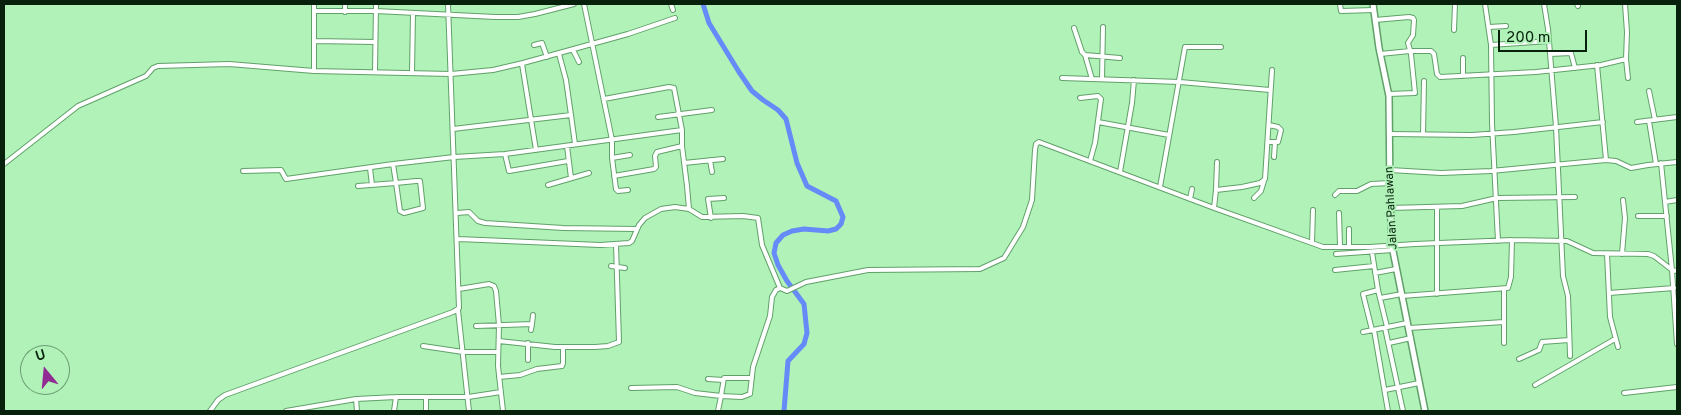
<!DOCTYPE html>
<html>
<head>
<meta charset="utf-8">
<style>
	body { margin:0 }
	#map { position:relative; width:1681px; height:415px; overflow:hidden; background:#b0f2b8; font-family:Overpass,sans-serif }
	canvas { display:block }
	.frame { position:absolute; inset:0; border:5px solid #07210c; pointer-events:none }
	.north { position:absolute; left:20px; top:345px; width:50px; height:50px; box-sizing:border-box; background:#b0f2b8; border:1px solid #6c9e73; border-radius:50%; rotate:343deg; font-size:14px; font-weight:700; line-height:20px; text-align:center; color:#07210c }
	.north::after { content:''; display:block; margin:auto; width:18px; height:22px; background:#912c92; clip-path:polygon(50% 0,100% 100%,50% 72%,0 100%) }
	.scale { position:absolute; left:1498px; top:30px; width:89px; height:22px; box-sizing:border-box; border:2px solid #07210c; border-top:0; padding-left:6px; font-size:15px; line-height:18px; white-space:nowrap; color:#07210c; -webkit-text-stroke:4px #b0f2b8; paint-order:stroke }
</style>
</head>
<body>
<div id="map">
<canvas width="1681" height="415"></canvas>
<div class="frame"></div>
<div class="north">U</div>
<div class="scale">200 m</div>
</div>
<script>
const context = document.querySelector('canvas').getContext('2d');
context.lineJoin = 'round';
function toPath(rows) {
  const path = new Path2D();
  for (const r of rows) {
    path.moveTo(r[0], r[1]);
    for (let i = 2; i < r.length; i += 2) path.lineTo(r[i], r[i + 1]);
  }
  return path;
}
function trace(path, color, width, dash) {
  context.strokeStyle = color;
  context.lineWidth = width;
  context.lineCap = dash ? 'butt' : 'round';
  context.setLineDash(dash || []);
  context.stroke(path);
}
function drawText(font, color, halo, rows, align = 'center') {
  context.font = font + ' Overpass,sans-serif';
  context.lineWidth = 4;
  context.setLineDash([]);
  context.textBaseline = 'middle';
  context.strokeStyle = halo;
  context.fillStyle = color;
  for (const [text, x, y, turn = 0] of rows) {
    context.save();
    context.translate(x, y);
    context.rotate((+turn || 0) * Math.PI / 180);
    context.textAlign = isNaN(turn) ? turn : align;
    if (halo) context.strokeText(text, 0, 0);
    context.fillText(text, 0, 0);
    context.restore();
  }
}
trace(toPath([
	[703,4,709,23,739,72,752,91,763,100,778,110,786,119,797,163,807,186,836,201,843,217,841,224,836,229,828,231,804,229,792,231,783,235,776,243,774,253,778,265,787,281,804,304,807,333,804,344,788,361,784,411]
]), '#668bf8', 5);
const minor = toPath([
	[584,4,612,140,612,158,616,189,618,191,628,190],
	[671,4,673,10],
	[1340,4,1341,11,1374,10],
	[1485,4,1491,45,1492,123,1498,241],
	[1544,4,1548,29,1556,127,1563,276,1568,296,1570,356],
	[1577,4,1578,6],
	[314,11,376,11,495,17,518,17,535,14,574,4],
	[345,12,345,4],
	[1375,20,1409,17,1413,18,1414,20,1413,35,1408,43,1411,54,1415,93,1389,94],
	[1489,27,1506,26],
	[1074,28,1082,52,1085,55],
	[1454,30,1455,4],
	[314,41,375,42],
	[534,45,542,43,547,57],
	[1491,45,1549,41],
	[573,50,579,62],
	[1380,54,1410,51,1431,51,1434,54,1437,74,1440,77,1536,72,1601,65,1626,59,1627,32,1625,4],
	[1550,54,1571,53,1575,68],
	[1626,59,1628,78],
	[522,64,536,150],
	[1597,65,1606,160],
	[314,71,314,4],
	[375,72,376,4],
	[412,73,413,13],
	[1463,76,1463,58],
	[1062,78,1180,82,1270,90],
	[1092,79,1085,55,1120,58],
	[1102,79,1103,27],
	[1649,91,1655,120],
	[1080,98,1098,96,1101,99,1095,143,1090,161],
	[604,99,669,87,674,88,682,130,682,146,687,186,689,209],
	[571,115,575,144],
	[658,117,712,110],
	[1649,121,1656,164],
	[1098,122,1169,135],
	[1637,122,1677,117],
	[453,129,571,115,566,80,559,54],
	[1390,134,1472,135,1514,132,1603,122],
	[1423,134,1424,81],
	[1268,142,1278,142,1281,130,1278,127,1269,125],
	[567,146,571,178],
	[505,154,509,171,568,161],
	[1274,157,1275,142],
	[612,158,630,155],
	[710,160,712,172],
	[1217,162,1216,190,1242,187,1260,183,1265,179,1272,70],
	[684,163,723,159],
	[1661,163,1672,270,1677,344],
	[4,164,78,106,146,76,153,68,158,66,229,64,314,71,451,74,493,70,523,63,628,34,675,18],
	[370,168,372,185],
	[1390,170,1441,173,1491,171,1606,160,1616,161,1631,168,1648,165,1677,162],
	[243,171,281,170,286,179,393,164],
	[1120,172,1132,103,1134,80],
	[614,176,654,169,656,167,655,156,657,152,682,146],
	[548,185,589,173],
	[358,186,396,183,416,181,420,181,423,208,404,213,400,211,396,183,393,164,454,157,505,154,682,130],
	[1160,187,1185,47,1221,47],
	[1335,195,1339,191,1357,191,1371,184,1390,183],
	[1254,198,1261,191,1264,181],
	[1190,199,1192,189],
	[1665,202,1677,200],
	[1214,208,1216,190],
	[1390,208,1462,206,1497,198,1575,197],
	[457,213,469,212,478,221,485,223,563,228,637,229],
	[1339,213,1340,246],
	[1638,216,1667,216],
	[711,218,708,199,724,198],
	[1349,229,1349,246],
	[458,239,600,245,629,243,632,241,639,225,645,218,661,209,675,207,689,209,702,217,743,216,758,218,762,245,780,288,787,291,806,282,868,270,980,269,1004,258,1023,227,1032,200,1035,150,1036,144,1039,142,1214,208,1323,247,1370,247,1415,244,1512,240,1567,241,1593,253,1648,254,1654,256,1672,270,1677,271],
	[1312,243,1313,210],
	[1372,252,1378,290,1387,327],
	[1336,254,1393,250],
	[1607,254,1610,317,1618,347],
	[1622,254,1625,218,1623,200],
	[611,266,625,268],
	[1335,270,1374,266],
	[1375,273,1396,269],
	[459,289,489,284,494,286,496,291,499,325,498,366,503,411],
	[1609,293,1674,288],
	[1437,294,1437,208],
	[1402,296,1508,288,1511,277,1512,240],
	[1380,298,1402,294],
	[458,310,469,411],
	[532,324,533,315],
	[476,326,532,324,531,330],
	[1385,328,1403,411],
	[1409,328,1504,322],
	[1372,330,1363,294,1378,290],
	[1374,330,1388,411],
	[1363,332,1407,323],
	[499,341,555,347,595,347,608,346,619,342,616,244],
	[1389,343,1411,338],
	[1504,343,1504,289],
	[423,346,463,352,498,352],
	[1519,359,1539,350,1542,342,1569,340],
	[528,360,528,343],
	[499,377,520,375,537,369,562,366,563,363,563,347],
	[708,379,723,380],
	[1535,385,1615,339],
	[631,388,677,387,695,393,721,396,724,378,752,378],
	[1385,390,1419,383],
	[1624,393,1677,387],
	[210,411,218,400,225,395,453,312,459,308,448,4],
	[286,411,356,399],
	[357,411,356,399,396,397,468,397,501,392],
	[394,411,396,397],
	[426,411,426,397],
	[718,411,721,396,742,397,750,394,753,367,770,316,772,297,776,290,780,288]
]);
const major = toPath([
	[1373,4,1379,48,1389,96,1390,199,1392,246,1425,411]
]);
trace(minor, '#61a06a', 6);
trace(major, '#61a06a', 8);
trace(minor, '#fff', 4);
trace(major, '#fff', 5);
drawText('12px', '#07210c', '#b0f2b8', [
	["Jalan Pahlawan",1392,208,-93]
]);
</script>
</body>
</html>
